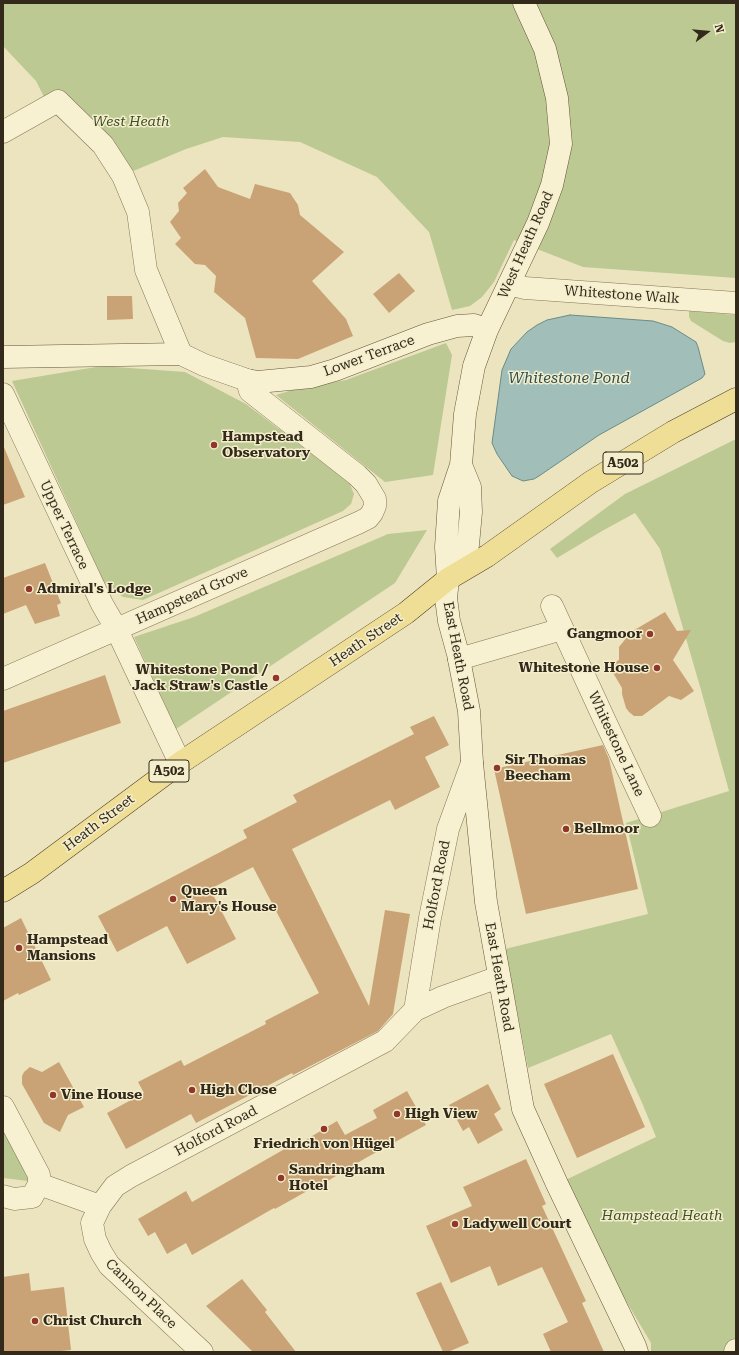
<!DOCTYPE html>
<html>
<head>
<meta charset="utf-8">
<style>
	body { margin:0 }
	#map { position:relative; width:739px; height:1355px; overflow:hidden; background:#ece4be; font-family:"Roboto Serif",serif }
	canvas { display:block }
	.frame { position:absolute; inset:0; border:4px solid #332a1c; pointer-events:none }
	.north { position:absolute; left:687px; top:12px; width:40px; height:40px; -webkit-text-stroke:3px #f4eecd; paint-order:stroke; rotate:74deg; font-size:11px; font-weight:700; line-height:16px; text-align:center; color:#332a1c }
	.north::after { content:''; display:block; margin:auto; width:14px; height:18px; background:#332a1c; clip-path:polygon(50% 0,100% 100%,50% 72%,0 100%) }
</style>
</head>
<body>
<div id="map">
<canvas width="739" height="1355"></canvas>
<div class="frame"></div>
<div class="north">N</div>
</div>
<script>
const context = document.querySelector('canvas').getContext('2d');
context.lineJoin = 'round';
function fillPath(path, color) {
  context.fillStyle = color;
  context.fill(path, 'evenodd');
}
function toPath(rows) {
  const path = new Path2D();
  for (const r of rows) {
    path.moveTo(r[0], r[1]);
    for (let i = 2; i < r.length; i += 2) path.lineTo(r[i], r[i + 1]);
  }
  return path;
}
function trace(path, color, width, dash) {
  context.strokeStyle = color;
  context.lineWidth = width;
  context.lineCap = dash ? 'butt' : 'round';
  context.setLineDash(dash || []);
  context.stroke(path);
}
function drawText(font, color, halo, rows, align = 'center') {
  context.font = font + ' "Roboto Serif",serif';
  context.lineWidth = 3;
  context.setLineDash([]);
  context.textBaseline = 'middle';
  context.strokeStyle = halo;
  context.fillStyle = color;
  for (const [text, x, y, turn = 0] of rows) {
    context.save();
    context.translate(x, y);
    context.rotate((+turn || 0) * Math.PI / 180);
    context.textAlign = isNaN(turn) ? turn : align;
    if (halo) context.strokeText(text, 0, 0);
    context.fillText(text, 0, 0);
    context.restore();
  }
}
fillPath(toPath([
	[3,3,736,3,736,278,583,267,514,240,494,282,482,297,470,306,452,310,429,232,377,177,300,142,223,137,186,149,119,177,96,153,51,111,36,81,3,46],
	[689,311,736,315,736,342,730,343,723,341,691,321,689,317],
	[446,343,452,355,433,475,385,482,276,395,299,388,346,380],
	[102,366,185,372,246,404,349,482,354,494,351,504,343,511,143,600,123,597,104,582,12,381],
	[736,439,736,1352,651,1352,651,1343,557,1184,656,1137,643,1105,611,1034,528,1068,505,949,648,914,626,823,729,791,701,690,660,549,635,513,602,531,557,558,550,549,625,494],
	[427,530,395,583,176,729,134,637,194,617,388,534],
	[3,1129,30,1179,28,1181,3,1178]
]), '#bcc993');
const water = toPath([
	[570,315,653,321,672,327,696,342,698,347,705,374,702,378,599,435,539,476,534,479,523,481,512,476,497,454,492,443,502,370,511,349,527,332,537,325,547,320,570,315]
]);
fillPath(water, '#a2beb9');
trace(water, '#698b87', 1);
fillPath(toPath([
	[205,169,218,187,250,199,255,184,290,193,298,205,300,215,344,252,312,281,346,319,353,336,298,359,256,358,245,318,214,292,216,276,205,265,195,264,175,244,181,238,170,222,179,211,178,203,187,193,183,188],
	[399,273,415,291,389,313,373,294],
	[107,296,132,296,133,319,107,320],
	[3,445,25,497,3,505],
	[45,563,61,603,57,605,60,616,35,624,26,605,3,614,3,578],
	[665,612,677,631,691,630,673,660,694,691,681,700,669,696,642,716,634,716,629,712,626,708,622,694,622,688,609,666,619,660,619,647,631,632],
	[105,675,121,723,3,763,3,711],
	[434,716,449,745,425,757,440,787,395,810,390,800,292,849,369,1006,385,910,410,914,393,1014,378,1031,293,1075,292,1073,196,1123,191,1114,126,1149,107,1113,144,1093,138,1082,181,1060,184,1066,266,1024,265,1021,319,993,253,867,210,889,236,939,187,964,167,926,117,952,98,916,247,838,243,830,297,802,293,795,414,734,410,727],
	[603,745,609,759,638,889,526,914,494,769],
	[21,918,51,980,19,995,18,993,3,1001,3,928],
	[613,1054,645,1127,577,1158,544,1084],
	[59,1062,84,1107,68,1115,60,1132,44,1123,22,1084,22,1076,24,1072,30,1067,42,1072],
	[488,1084,501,1109,494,1114,503,1130,478,1144,469,1127,463,1131,449,1105],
	[407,1091,426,1125,364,1159,326,1182,325,1181,275,1209,274,1208,192,1255,186,1243,167,1254,155,1232,148,1236,138,1219,186,1191,192,1202,288,1147,289,1150,337,1121,345,1135,377,1118,373,1110],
	[526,1159,546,1204,542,1206,586,1301,582,1303,604,1352,551,1352,543,1334,568,1322,542,1267,498,1286,490,1266,451,1283,426,1226,472,1206,463,1187],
	[29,1273,31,1291,64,1287,71,1350,53,1352,3,1352,3,1277],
	[242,1279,267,1310,265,1312,296,1352,253,1352,206,1306],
	[441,1282,469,1343,448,1352,443,1352,416,1293]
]), '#c9a375');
const street = toPath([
	[3,132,58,101,103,145,123,176,138,212,146,270,181,354],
	[509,284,525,288,736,303],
	[3,394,102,604,117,630,180,763],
	[552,606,605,721,650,816],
	[459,659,562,629],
	[3,679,358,523,368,518,372,513,375,506,375,499,366,484,357,475,250,391,247,380],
	[472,763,448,829,430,918,415,1010,443,997,499,977],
	[3,1107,39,1175,39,1184,32,1197,14,1199,3,1196],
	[39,1184,100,1206],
	[202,1352,109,1265,101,1252,95,1239,92,1223,100,1206,115,1186,131,1176,385,1041,415,1010],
	[735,1352,736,1350]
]);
const secondary = toPath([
	[524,3,545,49,557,98,561,144,552,185,538,223,487,330,474,366,465,414,461,465,449,501,446,547,448,579,446,598,449,621,458,654,469,711,472,763,486,902,523,1109,557,1184,635,1346,637,1352],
	[3,357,181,354,204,365,247,380,258,382,311,377,335,370,428,334,457,326,474,325,487,330],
	[448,579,462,558,468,545,471,512,470,487,461,465]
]);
const primary = toPath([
	[3,891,32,873,180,763,406,613,448,579,487,556,591,482,673,432,736,399]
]);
trace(street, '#847558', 23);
trace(secondary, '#65563b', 23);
trace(primary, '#51422c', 23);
trace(street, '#f7f1d1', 22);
trace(secondary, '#f7f1d1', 22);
trace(primary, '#efdf96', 22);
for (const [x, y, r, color] of [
	[214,445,4,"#91372a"],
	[29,589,4,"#91372a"],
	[650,634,4,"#91372a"],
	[657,668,4,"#91372a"],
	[276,678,4,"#91372a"],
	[497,768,4,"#91372a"],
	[566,829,4,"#91372a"],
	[173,899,4,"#91372a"],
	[19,948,4,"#91372a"],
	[192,1090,4,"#91372a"],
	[53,1095,4,"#91372a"],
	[397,1114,4,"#91372a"],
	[324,1129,4,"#91372a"],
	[281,1178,4,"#91372a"],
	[455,1224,4,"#91372a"],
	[35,1321,4,"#91372a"]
]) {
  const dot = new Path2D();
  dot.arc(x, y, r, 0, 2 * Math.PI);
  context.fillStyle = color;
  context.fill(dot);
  trace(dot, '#f4eecd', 1.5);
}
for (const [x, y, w] of [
	[623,463,40],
	[169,771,40]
]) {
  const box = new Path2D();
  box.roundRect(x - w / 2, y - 11, w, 22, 3);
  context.fillStyle = '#f4eecd';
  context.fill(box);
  trace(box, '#332a1c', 1);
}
drawText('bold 13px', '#332a1c', null, [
	["A502",623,463],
	["A502",169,771]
]);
drawText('italic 14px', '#3e4f23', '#f4eecd', [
	["West Heath",131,122],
	["Hampstead Heath",662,1216]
]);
drawText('14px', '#332a1c', '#f4eecd', [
	["West Heath Road",526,245,-66],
	["Whitestone Walk",622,295,4],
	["Lower Terrace",369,356,-20],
	["Upper Terrace",64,525,65],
	["Hampstead Grove",192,596,-24],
	["Heath Street",366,640,-34],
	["East Heath Road",458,656,79],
	["Whitestone Lane",616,744,65],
	["Heath Street",99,823,-37],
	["Holford Road",437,885,-79],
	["East Heath Road",499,977,80],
	["Holford Road",216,1131,-28],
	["Cannon Place",141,1294,44]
]);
drawText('bold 14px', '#332a1c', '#f4eecd', [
	["Hampstead",222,437],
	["Observatory",222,453],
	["Admiral's Lodge",37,589],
	["Gangmoor",642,634,"right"],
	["Whitestone House",649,668,"right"],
	["Whitestone Pond /",268,670,"right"],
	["Jack Straw's Castle",268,686,"right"],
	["Sir Thomas",505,760],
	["Beecham",505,776],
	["Bellmoor",574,829],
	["Queen",181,891],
	["Mary's House",181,907],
	["Hampstead",27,940],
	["Mansions",27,956],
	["High Close",200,1090],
	["Vine House",61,1095],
	["High View",405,1114],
	["Friedrich von Hügel",324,1144,"center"],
	["Sandringham",289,1170],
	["Hotel",289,1186],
	["Ladywell Court",463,1224],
	["Christ Church",43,1321]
], 'left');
drawText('italic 15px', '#2b5053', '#f4eecd', [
	["Whitestone Pond",569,379]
]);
</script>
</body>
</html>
